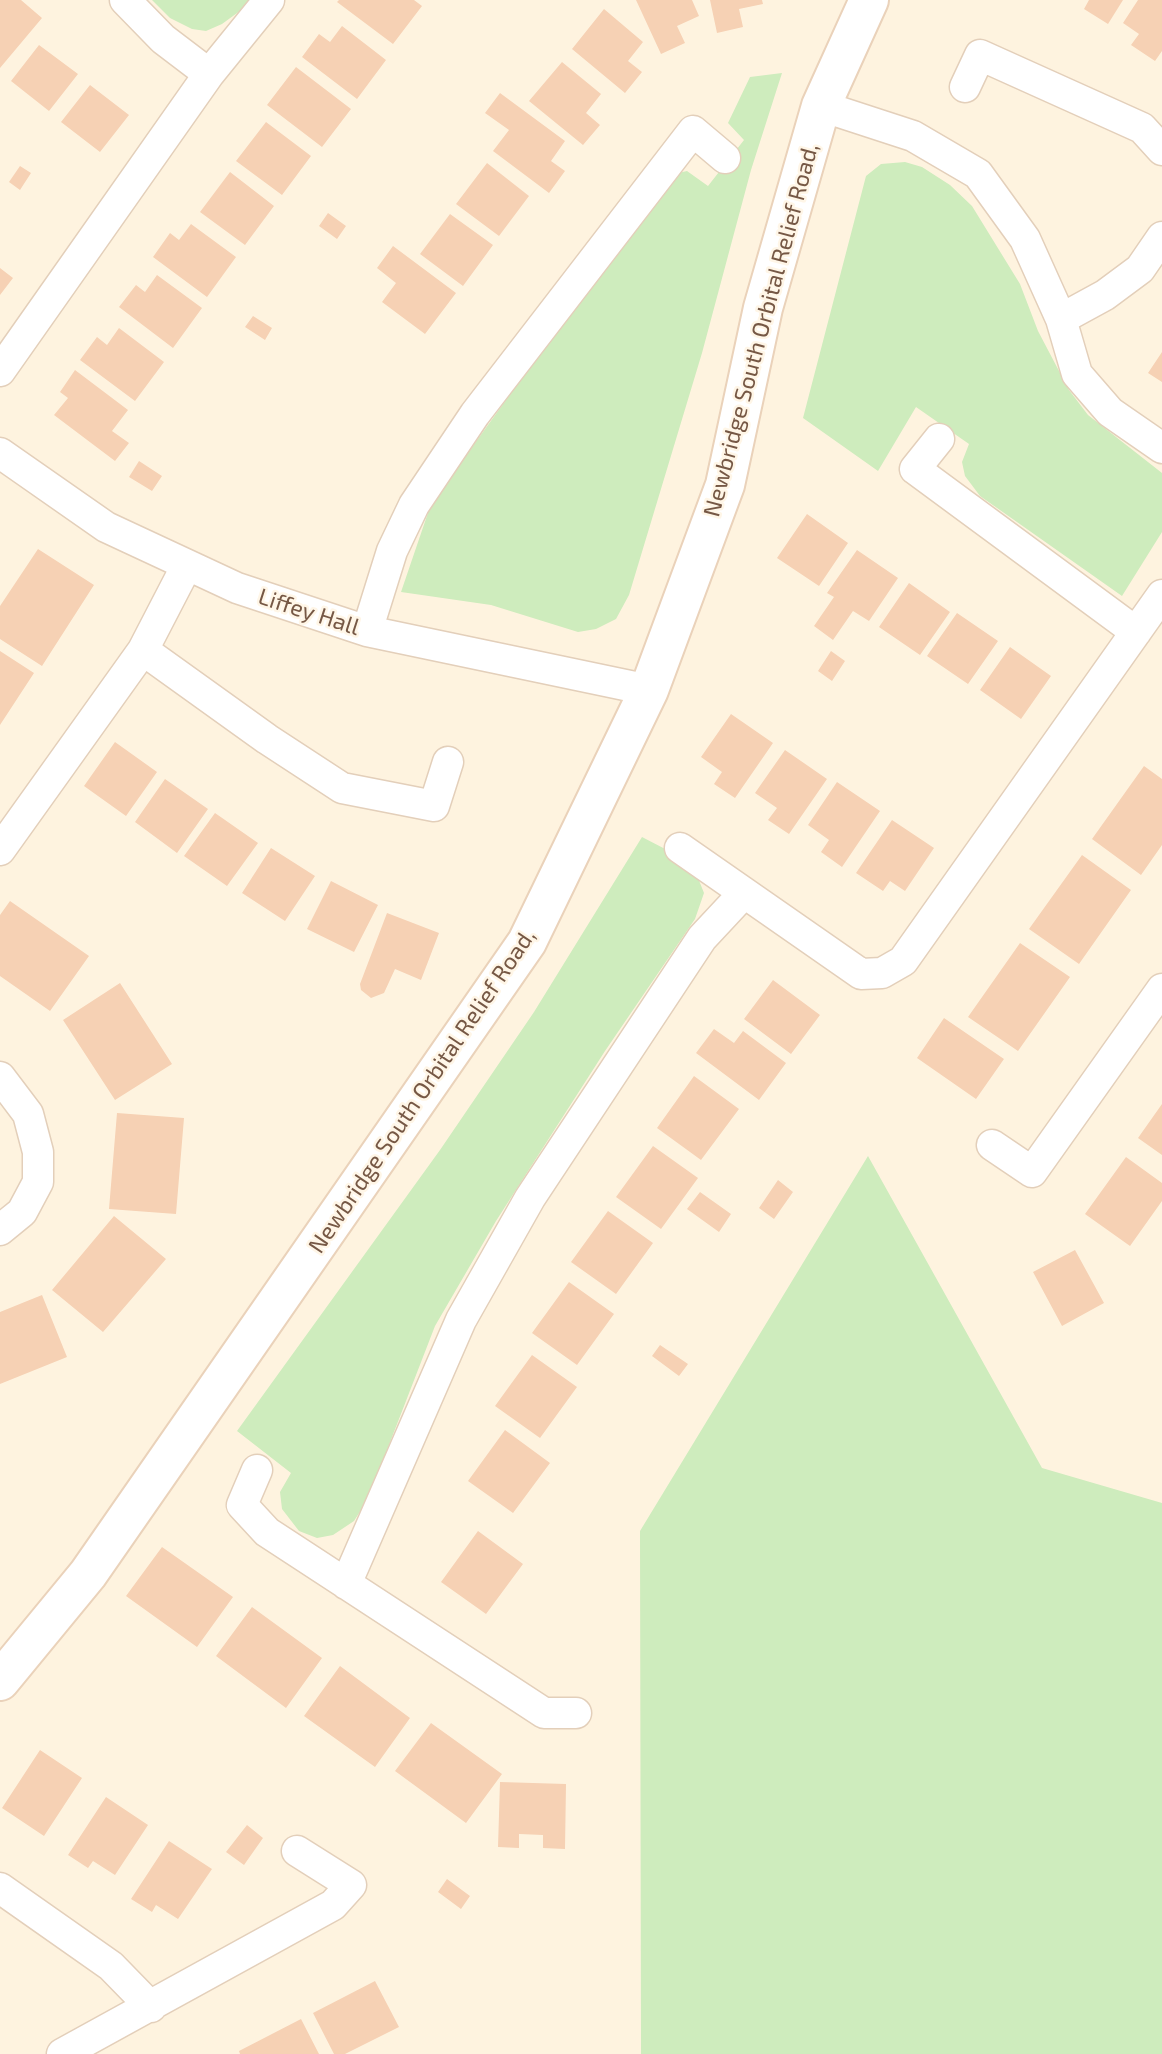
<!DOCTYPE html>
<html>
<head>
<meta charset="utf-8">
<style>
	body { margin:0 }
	canvas { display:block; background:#fef3df }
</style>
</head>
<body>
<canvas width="1162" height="2054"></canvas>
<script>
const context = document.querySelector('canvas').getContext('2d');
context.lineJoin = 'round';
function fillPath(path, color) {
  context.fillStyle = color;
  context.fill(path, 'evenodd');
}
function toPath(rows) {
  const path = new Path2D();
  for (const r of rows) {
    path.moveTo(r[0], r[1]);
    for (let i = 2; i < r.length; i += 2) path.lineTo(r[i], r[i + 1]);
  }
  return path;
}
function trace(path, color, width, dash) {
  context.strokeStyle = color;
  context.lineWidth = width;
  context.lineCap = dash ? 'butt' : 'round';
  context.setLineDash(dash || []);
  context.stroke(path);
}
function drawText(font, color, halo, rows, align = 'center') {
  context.font = font + ' "Exo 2",sans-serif';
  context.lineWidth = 5;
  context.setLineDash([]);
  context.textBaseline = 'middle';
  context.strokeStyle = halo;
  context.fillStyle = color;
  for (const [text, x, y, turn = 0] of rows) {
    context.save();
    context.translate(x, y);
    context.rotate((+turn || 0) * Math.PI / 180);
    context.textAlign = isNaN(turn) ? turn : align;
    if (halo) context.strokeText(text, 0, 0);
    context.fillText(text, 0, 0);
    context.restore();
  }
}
fillPath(toPath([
	[152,0,249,0,244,8,222,24,206,31,192,29,170,18],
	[782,73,751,170,702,353,629,595,616,619,596,629,578,632,491,605,401,592,431,504,612,253,674,174,687,171,708,186,744,140,728,123,750,77],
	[905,162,922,167,950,185,972,206,1020,284,1038,331,1069,390,1088,415,1162,473,1162,532,1122,596,980,496,965,476,962,462,969,444,916,407,878,471,803,418,866,176,881,164],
	[642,837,669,851,696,873,704,893,695,919,605,1051,496,1221,435,1326,368,1499,354,1521,333,1535,317,1538,299,1531,282,1509,280,1492,291,1473,237,1431,440,1150,534,1012],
	[868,1156,1042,1468,1162,1503,1162,2054,641,2054,640,1531]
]), '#ceecbd');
fillPath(toPath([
	[0,0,21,0,42,18,0,68],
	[339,0,414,0,422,6,393,44,337,2],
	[636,0,692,0,699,16,677,26,685,43,661,54],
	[710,0,762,0,763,4,739,9,743,27,717,33],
	[1089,0,1123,0,1108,24,1084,9],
	[1138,0,1162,0,1162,51,1155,61,1131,45,1139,34,1123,23],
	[604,9,643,42,628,61,642,72,625,93,572,49],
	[342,26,386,60,357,99,302,57,319,34,330,42],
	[39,45,78,74,49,111,11,81],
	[562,62,601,94,586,113,600,125,583,145,529,101],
	[296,67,351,109,322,147,267,105],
	[90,85,129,115,100,152,61,122],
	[500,93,565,141,551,161,565,171,549,193,493,151,509,130,485,113],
	[266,122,311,156,282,195,236,161],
	[487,163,529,196,499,236,456,204],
	[20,166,31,173,20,190,9,182],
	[230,172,274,206,245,245,200,212],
	[328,213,346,226,337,239,319,226],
	[450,214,493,245,463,286,420,254],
	[191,224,236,257,207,297,153,257,170,233,179,240],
	[393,246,456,293,425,334,382,302,396,283,377,268],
	[0,268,13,278,0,295],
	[157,275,202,308,173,348,119,307,136,285,145,292],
	[253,316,272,328,265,340,245,327],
	[119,328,164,362,135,401,80,360,97,337,107,345],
	[1162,352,1162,382,1148,373],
	[75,370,128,410,112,431,129,443,115,461,54,415,68,398,60,392],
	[139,461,162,476,152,491,129,477],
	[807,514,848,543,819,586,777,558],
	[38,549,94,585,42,666,0,639,0,606],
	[857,550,898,578,869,621,853,611,833,640,814,626,834,597,827,593],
	[909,583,950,612,920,655,879,627],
	[957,613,998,641,968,684,927,656],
	[1010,647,1051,676,1021,719,980,690],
	[0,651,34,673,0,725],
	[831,651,845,661,832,681,818,671],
	[731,714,773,743,735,798,714,784,722,772,701,757],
	[115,742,157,772,126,816,84,786],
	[785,750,827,779,789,834,768,820,777,808,755,793],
	[1144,766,1162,779,1162,845,1141,875,1092,839],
	[165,779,208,809,177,853,135,822],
	[837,782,880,811,842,867,821,852,829,840,808,825],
	[215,813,258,843,227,886,184,856],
	[892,820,934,848,905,891,890,881,883,891,856,873],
	[271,848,315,876,285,921,242,893],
	[1082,855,1131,890,1079,964,1029,929],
	[331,881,378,905,354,952,307,929],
	[10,901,89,956,50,1011,0,976,0,915],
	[387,913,439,933,421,980,395,969,384,993,371,998,361,990,360,984],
	[1020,943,1070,977,1018,1051,968,1017],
	[773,980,820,1015,791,1054,744,1019],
	[120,983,172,1064,115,1100,63,1020],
	[944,1018,1004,1059,976,1099,917,1058],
	[714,1029,734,1043,743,1031,786,1063,759,1100,696,1053],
	[694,1076,739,1109,701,1160,657,1128],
	[1162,1104,1162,1155,1138,1138],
	[117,1113,184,1118,176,1214,109,1209],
	[653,1146,698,1178,661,1229,616,1197],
	[1126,1157,1162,1183,1162,1201,1130,1246,1085,1214],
	[778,1180,793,1192,774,1219,759,1208],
	[700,1192,731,1214,719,1232,687,1209],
	[608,1211,653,1243,616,1294,571,1262],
	[114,1216,166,1259,103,1332,52,1290],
	[1075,1250,1104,1303,1062,1326,1033,1272],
	[569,1282,614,1314,577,1365,532,1333],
	[42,1295,67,1357,0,1384,0,1312],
	[660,1345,688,1364,679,1376,652,1356],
	[532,1355,577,1387,540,1438,495,1406],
	[505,1430,550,1463,513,1513,468,1481],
	[478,1531,523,1564,486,1614,441,1582],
	[162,1547,233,1597,197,1647,126,1596],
	[252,1607,322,1658,286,1708,216,1656],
	[340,1666,410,1718,375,1767,304,1716],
	[431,1723,502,1774,466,1823,395,1771],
	[40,1750,82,1778,44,1836,2,1808],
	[500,1782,566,1784,565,1849,543,1848,543,1835,519,1834,519,1848,498,1847],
	[106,1797,148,1825,115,1875,93,1861,88,1868,68,1855],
	[247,1825,263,1838,244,1865,226,1852],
	[169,1841,212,1869,178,1919,156,1905,152,1912,131,1899],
	[447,1879,470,1896,461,1909,438,1892],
	[375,1981,399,2027,345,2054,334,2054,313,2013],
	[301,2019,319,2054,240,2054,239,2051]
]), '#f6d1b4');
const street = toPath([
	[125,0,163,39,209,74],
	[965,87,980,55,1142,128,1162,150],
	[821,106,913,136,978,174,1025,239,1061,319,1077,374,1110,412,1162,448],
	[1061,319,1105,295,1140,269,1162,237],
	[0,371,209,74,269,0],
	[939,439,915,469,1136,632],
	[0,453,106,527,237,588,367,631,649,690],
	[367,631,392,551,414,505,475,414,693,131,725,158],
	[143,650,267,739,342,788,434,806,448,762],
	[680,848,861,974,882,973,903,961,1162,595],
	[0,850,143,650,187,565],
	[0,1077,28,1114,38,1152,38,1182,22,1212,0,1230],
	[992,1145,1032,1172,1162,989],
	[257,1470,242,1505,267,1532,544,1713,576,1713],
	[346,1584,461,1320,530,1198,702,938,744,893],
	[0,1888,111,1966,151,2007],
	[62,2054,333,1905,351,1885,297,1851]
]);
const secondary = toPath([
	[0,1681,88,1574,527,942,649,690,725,485,763,308,821,106,869,0]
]);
trace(street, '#e3cfba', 33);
trace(secondary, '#ead2ba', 42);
trace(street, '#fff', 30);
trace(secondary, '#fff', 38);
drawText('23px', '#765845', '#fff6e7', [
	["Newbridge South Orbital Relief Road,",761,330,-75],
	["Liffey Hall",309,612,18],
	["Newbridge South Orbital Relief Road,",422,1091,-56]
]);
</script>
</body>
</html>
